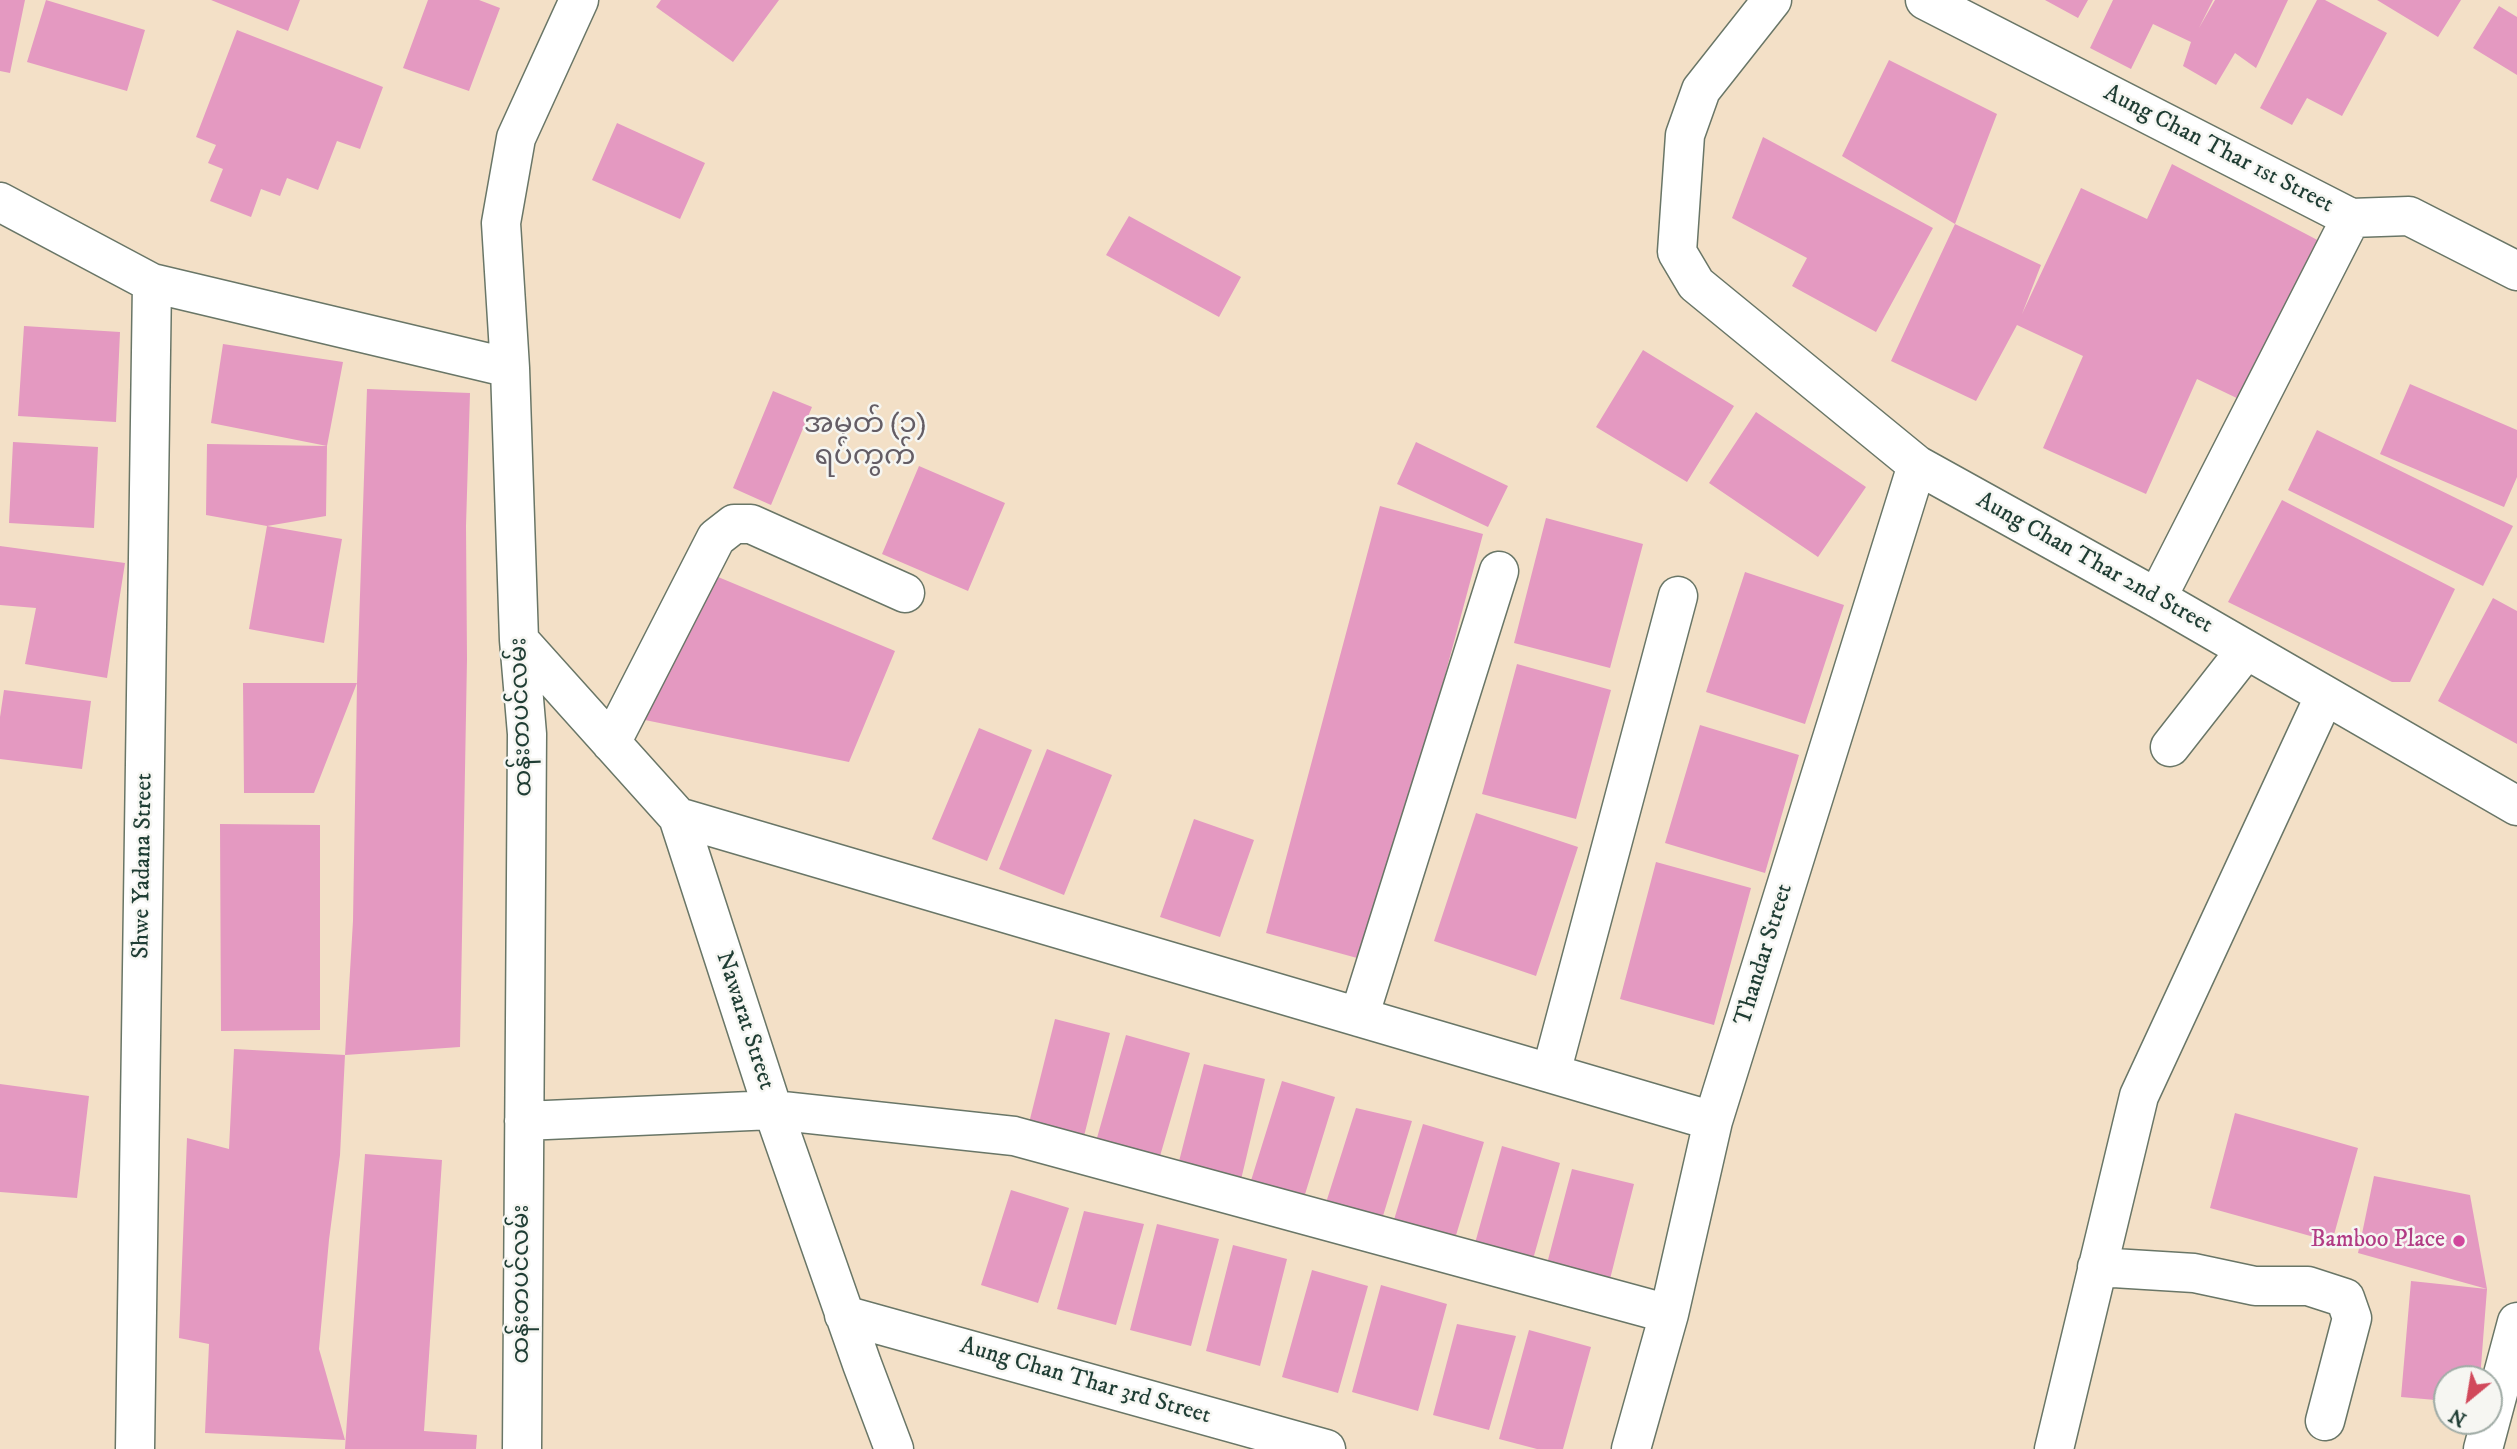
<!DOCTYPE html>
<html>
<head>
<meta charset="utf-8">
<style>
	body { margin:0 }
	#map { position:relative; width:2517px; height:1449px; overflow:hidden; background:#f3e0c7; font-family:"IM FELL DW Pica",serif }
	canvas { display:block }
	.north { position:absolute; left:2433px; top:1365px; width:70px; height:70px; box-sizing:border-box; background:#f6f6f2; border:2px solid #a0aca6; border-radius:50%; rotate:210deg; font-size:19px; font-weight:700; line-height:28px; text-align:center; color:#1f3d34 }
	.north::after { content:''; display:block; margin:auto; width:24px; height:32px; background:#d1495b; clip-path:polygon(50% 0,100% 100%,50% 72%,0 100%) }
</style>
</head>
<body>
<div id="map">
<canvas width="2517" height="1449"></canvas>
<div class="north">N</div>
</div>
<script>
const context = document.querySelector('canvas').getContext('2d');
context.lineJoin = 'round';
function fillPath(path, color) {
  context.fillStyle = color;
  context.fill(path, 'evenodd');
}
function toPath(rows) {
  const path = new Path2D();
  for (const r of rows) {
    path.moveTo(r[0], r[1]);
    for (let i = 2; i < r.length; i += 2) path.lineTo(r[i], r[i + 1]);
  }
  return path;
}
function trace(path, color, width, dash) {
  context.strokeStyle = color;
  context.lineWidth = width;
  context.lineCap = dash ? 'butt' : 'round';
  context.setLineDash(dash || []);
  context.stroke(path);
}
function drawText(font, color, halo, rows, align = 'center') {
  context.font = font + ' "IM FELL DW Pica","Noto Sans Myanmar",serif';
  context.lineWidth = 5;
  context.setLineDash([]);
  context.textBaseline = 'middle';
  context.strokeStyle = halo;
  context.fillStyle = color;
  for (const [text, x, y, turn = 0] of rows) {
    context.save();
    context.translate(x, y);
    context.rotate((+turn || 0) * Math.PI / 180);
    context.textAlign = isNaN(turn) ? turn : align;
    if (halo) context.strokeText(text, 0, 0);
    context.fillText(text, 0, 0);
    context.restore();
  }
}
fillPath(toPath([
	[0,0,25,0,10,73,0,71],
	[46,0,145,30,127,91,27,62],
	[211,0,300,0,288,31],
	[428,0,479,0,500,8,469,91,403,68],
	[661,0,779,0,733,62,656,7],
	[2045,0,2088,0,2078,18],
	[2113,0,2213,0,2199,28,2215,0,2288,0,2256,68,2235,53,2216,85,2183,66,2191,42,2153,24,2131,69,2090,48],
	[2317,0,2325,0,2387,33,2342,116,2307,98,2292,125,2260,108],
	[2377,0,2461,0,2438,37],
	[2499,6,2517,17,2517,75,2473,48],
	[237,30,383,87,360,149,337,141,318,190,287,178,280,196,261,189,251,217,210,201,223,169,208,163,216,145,196,137],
	[1889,60,1997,114,1955,224,2041,265,2022,314,2081,188,2147,219,2172,164,2327,245,2245,402,2197,379,2146,494,2043,448,2083,356,2017,325,1976,401,1891,361,1955,224,1842,156],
	[617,123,705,163,680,219,592,180],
	[1763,137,1933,228,1876,332,1792,286,1807,258,1732,218],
	[1129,216,1241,277,1219,317,1106,255],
	[24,326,120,332,116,422,18,416],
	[223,344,343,362,327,446,211,423],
	[1643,350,1734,406,1687,482,1596,427],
	[2410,384,2517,430,2517,477,2504,507,2380,454],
	[367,389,470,393,466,526,467,659,460,1047,345,1055,353,921,357,683,314,793,244,793,243,683,357,683],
	[773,391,812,407,771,505,733,488],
	[1756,412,1866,487,1818,557,1709,483],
	[2317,430,2513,526,2483,586,2288,490],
	[13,442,98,447,94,528,9,523],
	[1416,442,1508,486,1488,527,1397,484],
	[207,444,327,446,326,516,267,526,206,515],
	[919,466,1005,503,968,591,882,554],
	[2282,500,2455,589,2410,682,2392,682,2228,602],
	[1380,506,1483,534,1368,961,1266,933],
	[1546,518,1643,544,1610,668,1514,643],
	[267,526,342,539,324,643,249,629],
	[0,546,125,563,107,678,25,664,36,608,0,605],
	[1745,572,1844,605,1805,724,1706,692],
	[711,574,895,651,849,762,645,720],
	[2493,598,2517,611,2517,744,2438,701],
	[1517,664,1611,690,1576,819,1482,794],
	[4,690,91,701,82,769,0,759,0,717],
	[1700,725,1799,755,1765,873,1665,843],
	[979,728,1032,750,987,861,932,839],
	[1047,749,1112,775,1064,895,999,869],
	[1476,813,1578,847,1536,976,1434,941],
	[1194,819,1254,840,1220,937,1160,917],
	[220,824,320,825,320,1030,221,1031],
	[1656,862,1751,888,1714,1025,1620,999],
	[1055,1019,1110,1033,1082,1144,1027,1131],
	[1126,1035,1190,1053,1158,1163,1095,1145],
	[234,1049,345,1055,340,1155,329,1240,319,1349,345,1440,205,1433,209,1344,179,1338,187,1138,229,1149],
	[1204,1064,1265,1079,1239,1188,1176,1173],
	[1282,1081,1335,1097,1302,1204,1249,1187],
	[0,1084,89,1096,77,1198,0,1192],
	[1356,1108,1412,1121,1379,1229,1324,1209],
	[2235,1113,2358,1148,2332,1242,2210,1208],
	[1423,1124,1484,1142,1451,1252,1390,1233],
	[1502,1146,1560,1163,1530,1270,1472,1254],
	[365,1154,442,1160,424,1431,477,1435,476,1449,345,1449],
	[1572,1169,1634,1184,1607,1291,1544,1275],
	[2374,1176,2470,1195,2487,1289,2358,1253],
	[1011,1190,1069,1208,1038,1303,981,1285],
	[1084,1211,1144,1224,1116,1325,1057,1309],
	[1157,1224,1219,1239,1191,1346,1130,1330],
	[1233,1245,1287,1259,1260,1366,1206,1351],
	[1312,1270,1368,1286,1338,1393,1282,1377],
	[2411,1281,2487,1289,2480,1379,2447,1379,2447,1401,2401,1397],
	[1381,1285,1447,1304,1418,1411,1352,1392],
	[1457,1324,1516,1336,1489,1430,1433,1415],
	[1529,1330,1591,1347,1563,1449,1537,1449,1499,1439]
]), '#e499c1');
const minor = toPath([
	[1772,0,1701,90,1685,135,1677,252,1696,284,1917,465,2157,598,2517,806],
	[1925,0,2351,218,2409,216,2517,271],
	[0,202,152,283,510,368],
	[2157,598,2351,218],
	[519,640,678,817,773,1110,862,1364,894,1449],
	[611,743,716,538,734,524,751,524,905,593],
	[2170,747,2246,650],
	[678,817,1713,1121],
	[1359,1017,1499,571],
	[1551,1073,1678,596],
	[524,1121,773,1110,1014,1136,1669,1314],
	[2097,1267,2194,1273,2255,1286,2308,1286,2345,1298,2352,1318,2325,1421],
	[844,1315,1326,1449],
	[135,1449,152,283],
	[522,1449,527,734,519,640,510,368,501,223,516,138,579,0],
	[1631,1449,1669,1314,1713,1121,1917,465],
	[2054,1449,2139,1096,2325,695],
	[2483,1449,2517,1322]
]);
trace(minor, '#697667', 41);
trace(minor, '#fff', 38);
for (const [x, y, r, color] of [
	[2459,1241,7,"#d1479c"]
]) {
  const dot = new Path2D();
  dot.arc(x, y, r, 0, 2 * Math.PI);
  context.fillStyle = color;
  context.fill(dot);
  trace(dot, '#f6f6f2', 2.5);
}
drawText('24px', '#1f3d34', '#f6f6f2', [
	["Aung Chan Thar 1st Street",2218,150,27],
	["Aung Chan Thar 2nd Street",2094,564,29],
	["ထန်းတပင်လမ်း",523,717,-92],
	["Shwe Yadana Street",144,866,-89],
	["Thandar Street",1765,955,-73],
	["Nawarat Street",744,1021,72],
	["ထန်းတပင်လမ်း",523,1284,-90],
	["Aung Chan Thar 3rd Street",1085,1382,16]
]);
drawText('24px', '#b23c85', '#f6f6f2', [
	["Bamboo Place",2445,1241]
], 'right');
drawText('28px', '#645d65', '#f6f6f2', [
	["အမှတ် (၁)",865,426],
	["ရပ်ကွက်",865,458]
]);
</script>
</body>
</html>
